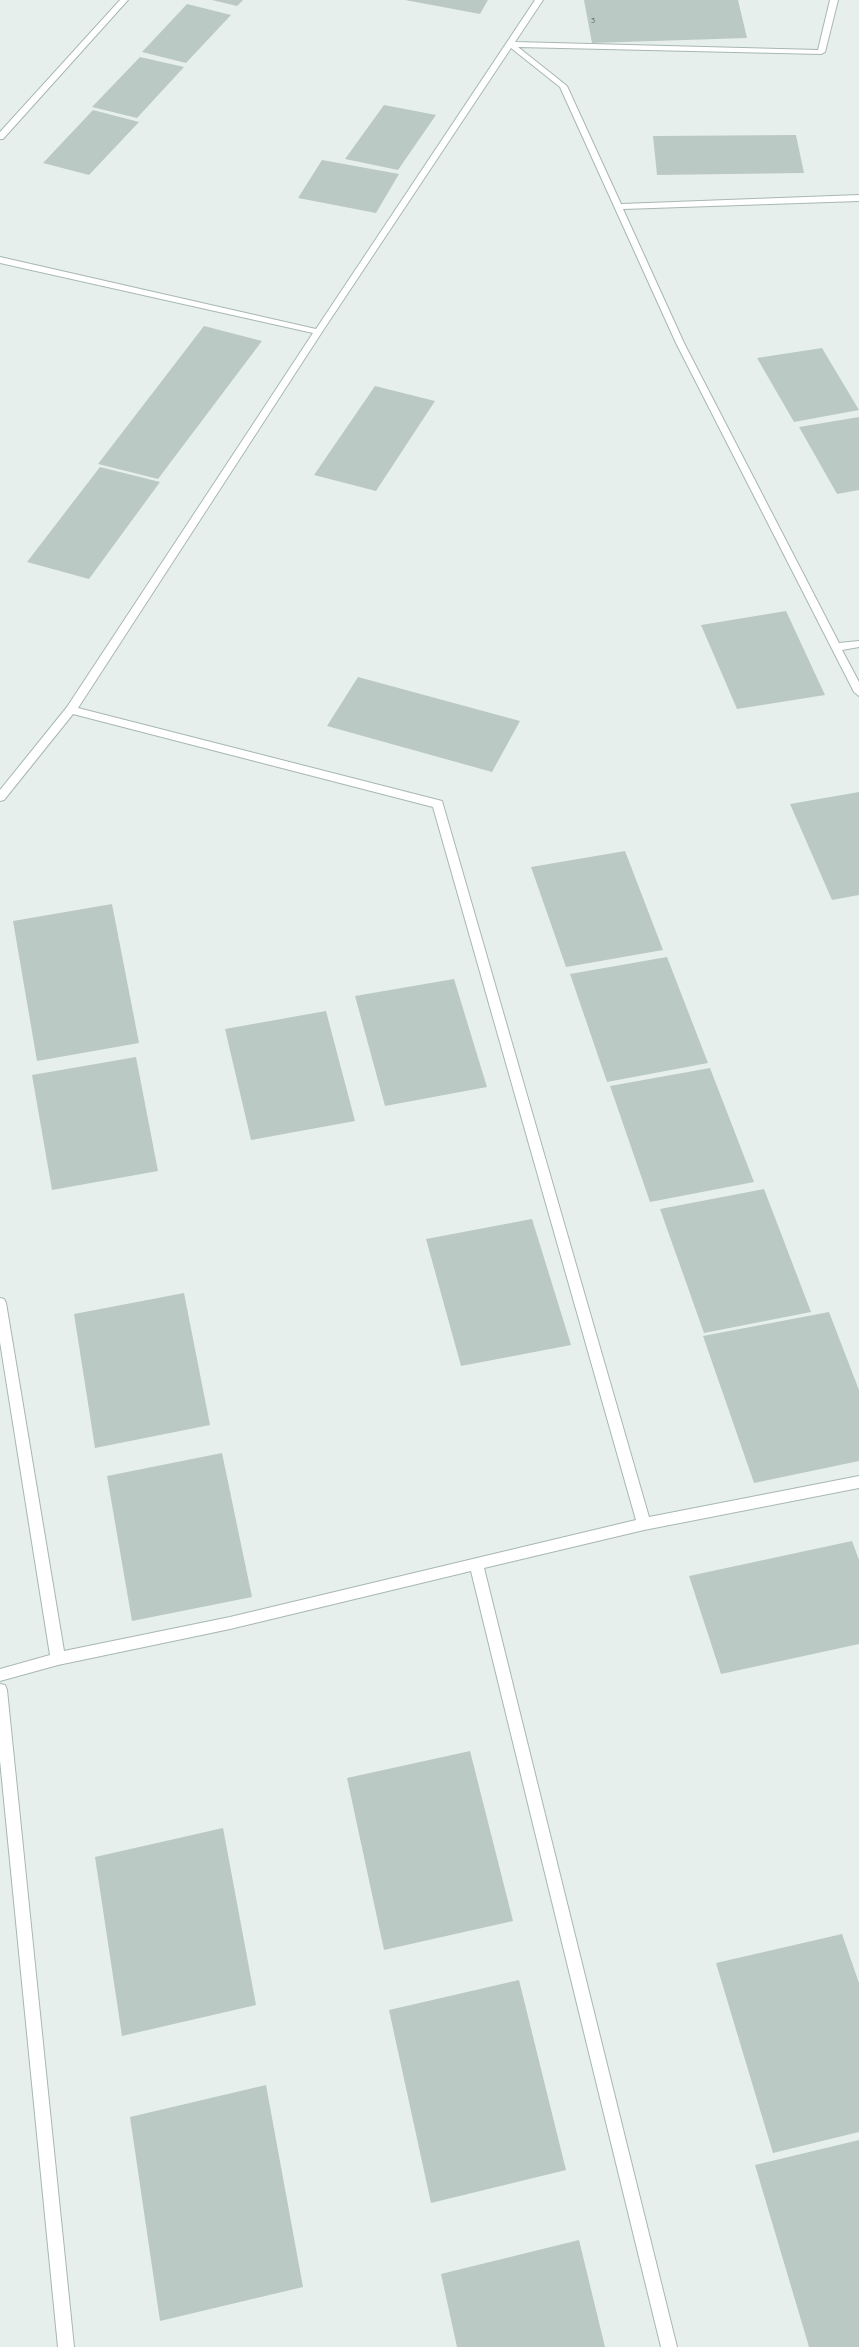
<!DOCTYPE html>
<html>
<head>
<meta charset="utf-8">
<style>
	body { margin:0 }
	canvas { display:block; background:#e6efec }
</style>
</head>
<body>
<canvas width="859" height="2347"></canvas>
<script>
const context = document.querySelector('canvas').getContext('2d');
context.lineJoin = 'round';
function fillPath(path, color) {
  context.fillStyle = color;
  context.fill(path, 'evenodd');
}
function toPath(rows) {
  const path = new Path2D();
  for (const r of rows) {
    path.moveTo(r[0], r[1]);
    for (let i = 2; i < r.length; i += 2) path.lineTo(r[i], r[i + 1]);
  }
  return path;
}
function trace(path, color, width, dash) {
  context.strokeStyle = color;
  context.lineWidth = width;
  context.lineCap = dash ? 'butt' : 'round';
  context.setLineDash(dash || []);
  context.stroke(path);
}
function drawText(font, color, halo, rows, align = 'center') {
  context.font = font + ' Quicksand,sans-serif';
  context.lineWidth = 3.5;
  context.setLineDash([]);
  context.textBaseline = 'middle';
  context.strokeStyle = halo;
  context.fillStyle = color;
  for (const [text, x, y, turn = 0] of rows) {
    context.save();
    context.translate(x, y);
    context.rotate((+turn || 0) * Math.PI / 180);
    context.textAlign = isNaN(turn) ? turn : align;
    if (halo) context.strokeText(text, 0, 0);
    context.fillText(text, 0, 0);
    context.restore();
  }
}
fillPath(toPath([
	[212,0,243,0,237,6],
	[405,0,488,0,480,14],
	[584,0,738,0,747,38,592,43],
	[187,4,231,15,186,63,142,52],
	[140,57,184,67,137,118,92,107],
	[384,105,436,115,398,170,345,159],
	[93,110,139,122,89,175,43,163],
	[796,135,804,173,657,175,653,136],
	[322,160,399,174,376,213,298,198],
	[204,326,262,341,158,479,98,464],
	[822,348,859,410,794,422,757,358],
	[375,386,435,401,376,491,314,475],
	[859,417,859,490,837,494,799,427],
	[100,467,160,482,89,579,27,562],
	[786,611,825,695,737,709,701,625],
	[358,677,520,721,492,772,327,726],
	[859,792,859,895,832,900,790,804],
	[625,851,663,950,566,967,531,867],
	[112,904,139,1043,37,1061,13,921],
	[667,957,708,1063,607,1082,570,974],
	[454,979,487,1087,385,1106,355,996],
	[326,1011,355,1121,251,1140,225,1029],
	[136,1057,158,1171,52,1190,32,1075],
	[710,1068,754,1182,650,1202,610,1086],
	[764,1189,811,1312,704,1333,660,1209],
	[532,1219,571,1345,461,1366,426,1239],
	[184,1293,210,1425,95,1448,74,1314],
	[829,1312,859,1390,859,1461,754,1483,703,1336],
	[222,1453,252,1597,132,1621,107,1476],
	[852,1541,859,1560,859,1644,721,1674,689,1576],
	[470,1751,513,1921,384,1950,347,1778],
	[223,1828,256,2005,122,2036,95,1857],
	[842,1934,859,1983,859,2132,773,2153,716,1963],
	[519,1980,566,2170,431,2203,389,2010],
	[266,2085,303,2287,160,2321,130,2117],
	[859,2140,859,2347,809,2347,755,2165],
	[579,2240,605,2347,457,2347,441,2274]
]), '#bbc9c5');
const street = toPath([
	[120,0,128,0,3,139,0,139,0,132,120,0],
	[535,0,543,0,515,42,818,50,830,0,838,0,825,52,821,54,518,47,567,86,621,204,859,195,859,201,623,209,684,343,839,643,859,641,859,647,842,650,859,682,859,696,854,692,676,343,560,87,511,48,322,332,78,708,442,801,649,1517,859,1476,859,1488,644,1530,484,1568,677,2347,661,2347,471,1571,230,1629,58,1665,0,1681,0,1669,50,1655,0,1342,0,1298,4,1299,6,1303,64,1651,230,1617,636,1520,433,807,73,714,4,800,0,801,0,790,67,707,313,333,0,263,0,257,316,329,535,0],
	[0,1684,5,1685,7,1690,74,2347,58,2347,0,1760,0,1684]
]);
trace(street, '#a8b7b4', 2);
fillPath(street, '#fff');
drawText('8px', '#4a635f', null, [
	["3",593,21]
]);
</script>
</body>
</html>
